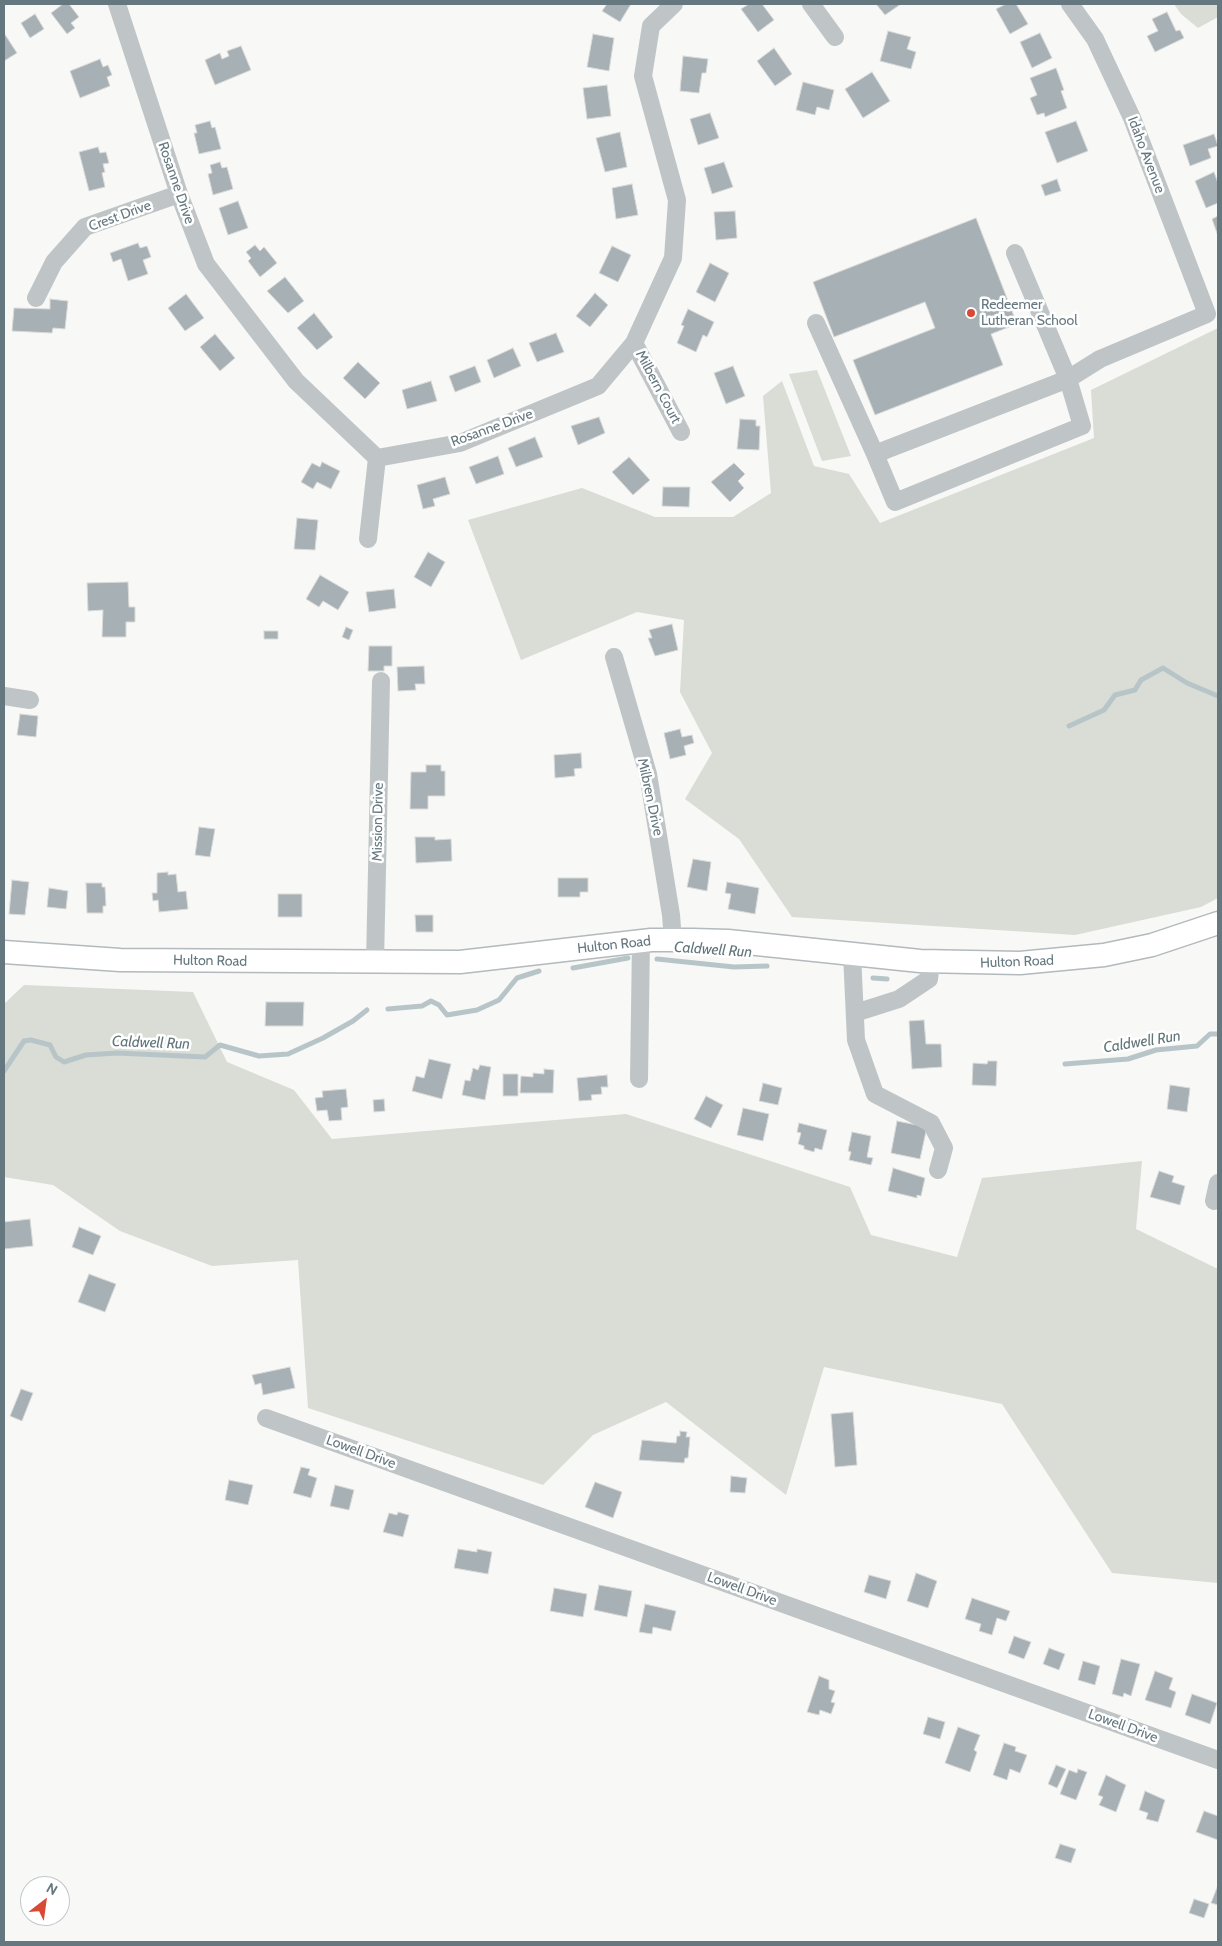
<!DOCTYPE html>
<html>
<head>
<meta charset="utf-8">
<style>
	body { margin:0 }
	#map { position:relative; width:1222px; height:1946px; overflow:hidden; background:#f8f8f6; font-family:Cabin,sans-serif }
	canvas { display:block }
	.frame { position:absolute; inset:0; border:5px solid #65777f; pointer-events:none }
	.north { position:absolute; left:20px; top:1876px; width:50px; height:50px; box-sizing:border-box; background:#fff; border:1px solid #c1c9cc; border-radius:50%; rotate:30deg; font-size:14px; font-weight:700; line-height:20px; text-align:center; color:#65777f }
	.north::after { content:''; display:block; margin:auto; width:18px; height:22px; background:#d84936; clip-path:polygon(50% 0,100% 100%,50% 72%,0 100%) }
</style>
</head>
<body>
<div id="map">
<canvas width="1222" height="1946"></canvas>
<div class="frame"></div>
<div class="north">N</div>
</div>
<script>
const context = document.querySelector('canvas').getContext('2d');
context.lineJoin = 'round';
function fillPath(path, color) {
  context.fillStyle = color;
  context.fill(path, 'evenodd');
}
function toPath(rows) {
  const path = new Path2D();
  for (const r of rows) {
    path.moveTo(r[0], r[1]);
    for (let i = 2; i < r.length; i += 2) path.lineTo(r[i], r[i + 1]);
  }
  return path;
}
function trace(path, color, width, dash) {
  context.strokeStyle = color;
  context.lineWidth = width;
  context.lineCap = dash ? 'butt' : 'round';
  context.setLineDash(dash || []);
  context.stroke(path);
}
function drawText(font, color, halo, rows, align = 'center') {
  context.font = font + ' Cabin,sans-serif';
  context.lineWidth = 5;
  context.setLineDash([]);
  context.textBaseline = 'middle';
  context.strokeStyle = halo;
  context.fillStyle = color;
  for (const [text, x, y, turn = 0] of rows) {
    context.save();
    context.translate(x, y);
    context.rotate((+turn || 0) * Math.PI / 180);
    context.textAlign = isNaN(turn) ? turn : align;
    if (halo) context.strokeText(text, 0, 0);
    context.fillText(text, 0, 0);
    context.restore();
  }
}
fillPath(toPath([
	[1174,4,1218,4,1218,17,1198,28,1181,14],
	[1218,328,1218,898,1201,907,1075,935,792,917,739,839,685,799,712,753,680,692,684,620,637,612,521,660,468,520,582,488,655,517,733,517,771,493,763,396,782,381,814,466,849,474,880,523,1094,438,1091,390],
	[817,370,851,456,822,461,789,374],
	[24,985,193,992,227,1062,294,1090,332,1139,626,1114,850,1187,871,1235,957,1257,982,1178,1142,1161,1136,1229,1218,1269,1218,1583,1112,1573,1002,1404,824,1367,786,1495,666,1402,593,1435,543,1485,308,1408,298,1260,212,1266,120,1231,53,1185,4,1177,4,1004]
]), '#d9ddd5');
trace(toPath([
	[1069,726,1104,710,1115,695,1135,690,1141,680,1163,668,1187,683,1218,696],
	[657,959,734,967,767,966],
	[573,968,628,958],
	[873,978,887,979],
	[388,1009,422,1006,431,1001,439,1005,447,1015,477,1010,499,1000,517,978,539,971],
	[1065,1064,1128,1059,1156,1050,1197,1046,1210,1034,1218,1034],
	[4,1071,24,1041,31,1040,50,1045,56,1057,64,1062,86,1055,117,1053,205,1057,220,1045,259,1056,288,1054,323,1038,353,1021,367,1010]
]), '#b8c5c8', 5);
const building = toPath([
	[63,4,69,4,79,17,71,23,75,28,67,34,51,13,63,4],
	[607,4,631,4,620,22,602,11,607,4],
	[749,4,762,4,774,20,758,32,741,9,749,4],
	[876,4,901,4,885,15,876,4],
	[1006,4,1016,4,1028,24,1010,34,996,9,1006,4],
	[1167,12,1176,31,1180,30,1184,38,1155,52,1147,36,1158,31,1152,19,1167,12],
	[35,14,44,29,30,38,21,23,35,14],
	[888,31,911,37,907,49,916,52,911,69,880,61,888,31],
	[4,33,17,53,4,61,4,33],
	[1040,33,1052,58,1032,68,1020,42,1040,33],
	[593,34,614,38,609,71,587,67,593,34],
	[241,46,251,70,215,85,205,60,220,53,222,59,229,56,227,51,241,46],
	[774,48,792,74,775,86,757,61,774,48],
	[683,56,708,59,706,73,702,73,699,93,680,91,683,56],
	[100,59,103,67,108,65,112,75,107,77,110,86,80,98,70,71,100,59],
	[1056,68,1064,90,1061,91,1067,108,1045,117,1044,113,1037,115,1030,98,1037,95,1030,78,1056,68],
	[872,72,890,101,863,118,845,89,872,72],
	[803,82,834,90,829,110,817,107,815,115,796,110,803,82],
	[607,85,611,116,587,119,583,88,607,85],
	[710,113,719,138,698,145,690,119,710,113],
	[210,121,212,128,215,127,221,149,199,154,194,133,197,133,195,125,210,121],
	[1076,121,1088,151,1057,163,1045,132,1076,121],
	[620,132,627,167,605,172,596,138,620,132],
	[1214,134,1218,146,1208,149,1211,158,1190,166,1183,145,1214,134],
	[98,147,100,153,106,152,109,163,103,164,105,172,102,173,105,187,89,191,79,152,98,147],
	[220,162,222,168,227,167,233,189,213,195,208,174,212,173,210,165,220,162],
	[724,162,733,187,712,194,704,168,724,162],
	[1214,172,1218,183,1218,203,1206,208,1195,181,1214,172],
	[1057,179,1061,191,1045,196,1041,185,1057,179],
	[632,184,638,215,616,219,612,188,632,184],
	[238,201,248,228,228,235,219,208,238,201],
	[735,211,737,238,716,240,714,212,735,211],
	[1218,216,1218,236,1212,219,1218,216],
	[976,218,1017,324,991,334,1003,365,875,415,853,360,935,328,925,302,834,337,813,282,976,218],
	[138,243,140,248,147,246,151,257,143,260,148,274,128,281,121,259,113,262,110,253,138,243],
	[255,245,260,251,264,247,277,263,260,277,248,261,251,258,246,252,255,245],
	[612,246,631,255,618,282,599,273,612,246],
	[710,263,729,273,715,302,696,292,710,263],
	[285,277,304,301,288,313,267,291,285,277],
	[595,293,608,305,590,327,576,316,595,293],
	[186,294,204,318,185,331,168,308,186,294],
	[50,299,68,301,65,329,53,328,52,333,12,331,14,308,50,309,50,299],
	[688,309,714,322,707,337,703,335,696,352,677,343,684,326,681,325,688,309],
	[314,313,333,337,317,350,297,328,314,313],
	[556,333,564,352,537,362,529,343,556,333],
	[215,334,235,358,220,371,200,347,215,334],
	[513,348,521,366,494,378,487,360,513,348],
	[358,362,380,383,365,399,343,378,358,362],
	[475,366,481,382,455,392,449,376,475,366],
	[733,366,745,396,726,404,714,373,733,366],
	[431,381,437,401,407,409,402,390,431,381],
	[599,417,605,433,578,445,571,426,599,417],
	[740,419,756,420,756,426,760,426,759,450,737,449,740,419],
	[535,437,543,457,516,467,508,448,535,437],
	[498,456,504,474,476,484,469,467,498,456],
	[629,457,650,480,633,495,612,472,629,457],
	[322,462,340,471,331,489,317,482,313,489,301,482,312,463,320,467,322,462],
	[734,463,745,474,738,481,744,488,730,502,711,482,734,463],
	[445,477,450,494,433,499,435,506,423,509,417,485,445,477],
	[663,487,690,487,689,507,662,506,663,487],
	[297,518,318,520,315,550,294,549,297,518],
	[428,552,445,562,431,587,414,577,428,552],
	[320,575,349,592,338,610,323,601,319,607,306,599,320,575],
	[128,582,129,607,135,607,135,622,126,622,126,637,102,637,103,610,88,611,87,583,128,582],
	[394,589,396,608,369,612,366,592,394,589],
	[672,624,678,650,655,656,648,638,652,638,649,630,672,624],
	[346,627,353,630,349,640,342,637,346,627],
	[264,631,278,631,278,639,264,639,264,631],
	[369,646,392,646,392,666,384,666,384,671,368,671,369,646],
	[424,666,425,684,415,684,416,690,398,691,397,667,424,666],
	[20,714,38,716,36,737,17,735,20,714],
	[680,729,682,737,692,735,694,743,684,746,686,755,670,759,664,733,680,729],
	[581,753,582,768,574,769,575,776,555,778,554,755,581,753],
	[426,765,441,765,441,771,445,771,445,796,428,796,428,809,410,809,411,772,426,772,426,765],
	[199,827,215,829,210,857,195,855,199,827],
	[415,837,435,837,435,840,451,839,452,861,416,863,415,837],
	[693,859,711,862,707,891,687,887,693,859],
	[168,872,168,875,176,874,178,892,186,891,188,909,159,912,158,900,153,901,152,893,157,893,157,873,168,872],
	[558,878,588,878,588,892,580,892,580,897,558,897,558,878],
	[12,880,29,882,25,915,9,914,12,880],
	[727,882,759,888,755,914,728,909,731,894,725,893,727,882],
	[86,883,102,883,102,887,105,887,106,906,103,906,103,913,87,913,86,883],
	[49,888,68,891,66,909,47,907,49,888],
	[278,894,302,894,302,917,278,917,278,894],
	[415,915,433,915,433,932,416,932,415,915],
	[266,1002,304,1002,303,1026,265,1026,266,1002],
	[924,1020,926,1044,941,1044,942,1067,912,1069,909,1021,924,1020],
	[429,1059,451,1064,442,1099,412,1091,416,1076,424,1078,429,1059],
	[988,1061,997,1061,996,1086,972,1085,973,1063,987,1064,988,1061],
	[480,1065,491,1067,485,1100,462,1095,465,1080,470,1081,473,1068,478,1070,480,1065],
	[544,1069,554,1070,553,1093,520,1093,521,1076,533,1077,533,1073,544,1074,544,1069],
	[503,1074,518,1074,518,1096,503,1096,503,1074],
	[607,1075,608,1087,601,1087,602,1094,591,1095,592,1100,579,1101,577,1078,607,1075],
	[763,1083,782,1088,778,1105,759,1101,763,1083],
	[1170,1085,1190,1088,1187,1112,1167,1109,1170,1085],
	[346,1089,348,1107,341,1108,342,1120,329,1121,327,1110,317,1111,315,1098,323,1097,322,1091,346,1089],
	[706,1096,723,1105,711,1128,694,1119,706,1096],
	[384,1099,385,1111,374,1112,373,1100,384,1099],
	[743,1108,769,1114,763,1141,737,1135,743,1108],
	[897,1121,927,1127,920,1159,891,1153,897,1121],
	[799,1123,827,1130,822,1150,815,1148,814,1152,804,1149,804,1146,798,1144,801,1133,797,1132,799,1123],
	[852,1132,871,1136,867,1157,873,1158,871,1165,849,1160,851,1152,848,1151,852,1132],
	[893,1168,925,1178,921,1196,917,1195,917,1198,888,1191,893,1168],
	[1159,1171,1174,1176,1172,1182,1185,1186,1180,1205,1150,1197,1159,1171],
	[30,1219,33,1246,4,1249,4,1222,30,1219],
	[79,1227,101,1236,93,1255,72,1247,79,1227],
	[89,1274,116,1284,105,1312,78,1302,89,1274],
	[290,1367,295,1388,263,1395,261,1383,255,1385,252,1375,290,1367],
	[21,1389,33,1393,22,1421,10,1416,21,1389],
	[853,1412,857,1465,835,1467,831,1414,853,1412],
	[680,1431,687,1432,686,1437,690,1437,688,1458,685,1458,684,1463,639,1460,642,1440,676,1443,677,1436,680,1436,680,1431],
	[301,1467,310,1469,308,1475,317,1478,311,1498,293,1493,301,1467],
	[731,1476,747,1478,745,1493,730,1492,731,1476],
	[229,1480,253,1485,248,1505,225,1500,229,1480],
	[595,1482,622,1492,613,1518,585,1507,595,1482],
	[335,1485,354,1490,349,1510,330,1506,335,1485],
	[398,1512,409,1515,403,1537,383,1532,389,1513,397,1515,398,1512],
	[458,1549,477,1552,477,1549,492,1552,488,1574,454,1568,458,1549],
	[916,1573,937,1581,928,1608,907,1601,916,1573],
	[869,1575,891,1581,886,1599,864,1592,869,1575],
	[599,1585,632,1591,627,1617,594,1610,599,1585],
	[554,1588,587,1594,583,1617,550,1611,554,1588],
	[972,1598,1010,1611,1006,1621,997,1618,992,1635,979,1631,981,1624,965,1619,972,1598],
	[645,1604,676,1611,671,1631,653,1627,652,1634,639,1632,645,1604],
	[1014,1636,1031,1642,1024,1659,1008,1653,1014,1636],
	[1049,1648,1065,1654,1059,1670,1043,1664,1049,1648],
	[1121,1659,1140,1664,1131,1696,1124,1693,1123,1697,1112,1694,1121,1659],
	[1083,1661,1100,1666,1095,1685,1078,1680,1083,1661],
	[1155,1671,1173,1678,1169,1689,1176,1692,1171,1708,1145,1700,1155,1671],
	[819,1676,829,1680,829,1689,835,1691,831,1702,835,1703,831,1714,820,1710,819,1715,807,1712,819,1676],
	[1192,1694,1217,1703,1210,1724,1185,1715,1192,1694],
	[928,1717,945,1722,940,1739,923,1734,928,1717],
	[958,1727,980,1735,974,1750,977,1752,970,1772,945,1763,958,1727],
	[1004,1743,1016,1747,1015,1751,1027,1755,1020,1773,1010,1769,1007,1780,993,1775,1004,1743],
	[1056,1765,1066,1769,1057,1788,1048,1784,1056,1765],
	[1078,1769,1087,1772,1076,1800,1060,1794,1069,1770,1077,1773,1078,1769],
	[1106,1775,1126,1785,1116,1812,1099,1805,1103,1797,1098,1795,1106,1775],
	[1145,1791,1165,1800,1158,1822,1146,1819,1148,1813,1139,1810,1145,1791],
	[1204,1811,1218,1816,1218,1840,1196,1832,1204,1811],
	[1060,1844,1076,1849,1071,1863,1055,1858,1060,1844],
	[1218,1885,1218,1905,1211,1903,1218,1885],
	[1194,1899,1209,1904,1204,1918,1189,1913,1194,1899]
]);
fillPath(building, '#a7b1b5');
trace(building, '#dadad8', 1);
const major = toPath([
	[4,952,120,960,460,962,651,940,693,940,728,941,920,961,1020,963,1104,955,1152,945,1218,923]
]);
trace(major, '#b3b9bc', 25);
trace(toPath([
	[117,4,179,194,206,264,296,381,377,458,460,443,598,386,634,343,673,258,677,200,643,76,651,26,674,4],
	[811,4,835,37],
	[1015,253,1068,379,1082,426,895,502,875,454,1068,379,1100,359,1207,314,1132,118,1095,39,1070,4],
	[36,298,54,262,85,227,179,194],
	[816,323,875,454],
	[634,343,681,432],
	[368,539,377,458],
	[614,657,648,774,671,915,673,940],
	[4,696,30,700],
	[852,954,856,1040,875,1094,931,1123,944,1148,938,1170],
	[375,963,381,681],
	[855,1013,899,999,929,979,931,961],
	[639,1079,641,941],
	[1214,1201,1218,1183],
	[266,1418,1218,1760]
]), '#bfc5c7', 18);
trace(major, '#fff', 22);
for (const [x, y, r, color] of [
	[971,313,5,"#d84936"]
]) {
  const dot = new Path2D();
  dot.arc(x, y, r, 0, 2 * Math.PI);
  context.fillStyle = color;
  context.fill(dot);
  trace(dot, '#fff', 2);
}
drawText('14px', '#65777f', '#fff', [
	["Idaho Avenue",1146,155,69],
	["Rosanne Drive",176,183,71],
	["Crest Drive",120,216,-20],
	["Milbern Court",658,387,62],
	["Rosanne Drive",492,428,-20],
	["Milbren Drive",650,797,78],
	["Mission Drive",378,822,-89],
	["Hulton Road",614,945,-6],
	["Hulton Road",210,961,1],
	["Hulton Road",1017,962,-2],
	["Lowell Drive",361,1452,20],
	["Lowell Drive",742,1589,20],
	["Lowell Drive",1123,1726,20]
]);
drawText('14px', '#65777f', '#fff', [
	["Redeemer",981,305],
	["Lutheran School",981,321]
], 'left');
drawText('italic 15px', '#607679', '#fff', [
	["Caldwell Run",713,950,4],
	["Caldwell Run",1142,1042,-9],
	["Caldwell Run",151,1043,2]
]);
</script>
</body>
</html>
